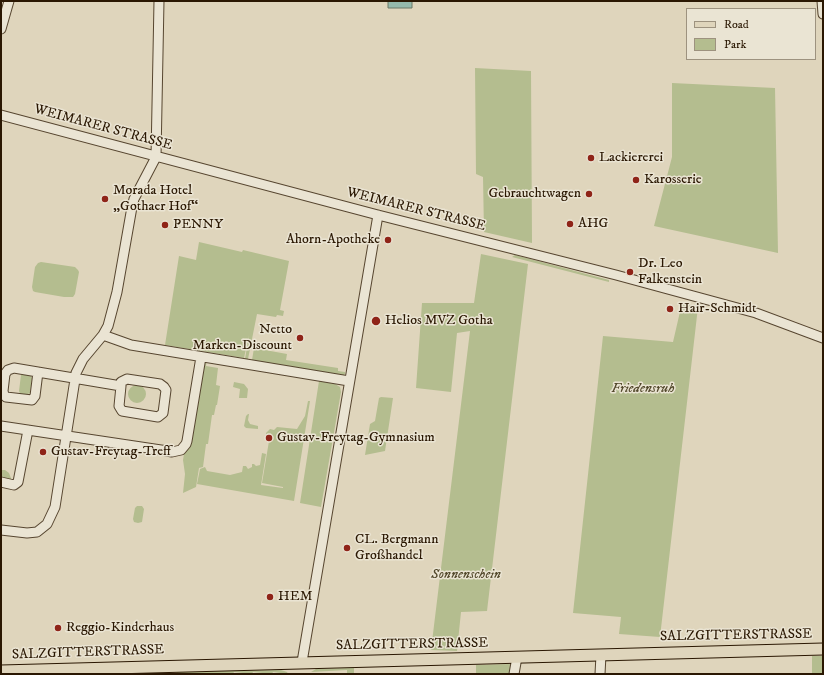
<!DOCTYPE html>
<html>
<head>
<meta charset="utf-8">
<style>
	body { margin:0 }
	#map { position:relative; width:824px; height:675px; overflow:hidden; background:#dfd5bc; font-family:"IM FELL DW Pica",serif }
	canvas { display:block }
	.frame { position:absolute; inset:0; border:2px solid #2a1702; pointer-events:none }
	.legend { position:absolute; left:686px; top:8px; width:130px; height:52px; box-sizing:border-box; background:#eae4d3; border:1px solid #9d927f; margin:0; padding:5px 7px; list-style:none; font-size:12px; color:#2a1702 }
	.legend li { display:flex; align-items:center; gap:8px; height:20px }
	.legend b { width:20px; border:1px solid #9d927f }
</style>
</head>
<body>
<div id="map">
<canvas width="824" height="675"></canvas>
<div class="frame"></div>
<ul class="legend">
<li><b style="height:5px;background:#dfd5bc"></b>Road</li>
<li><b style="height:11px;background:#b4bd8f"></b>Park</li>
</ul>
</div>
<script>
const context = document.querySelector('canvas').getContext('2d');
context.lineJoin = 'round';
function fillPath(path, color) {
  context.fillStyle = color;
  context.fill(path, 'evenodd');
}
function toPath(rows) {
  const path = new Path2D();
  for (const r of rows) {
    if (r.length === 3) {
      path.moveTo(r[0] + r[2], r[1]);
      path.arc(r[0], r[1], r[2], 0, 2 * Math.PI);
      continue;
    }
    path.moveTo(r[0], r[1]);
    for (let i = 2; i < r.length; i += 2) path.lineTo(r[i], r[i + 1]);
  }
  return path;
}
function trace(path, color, width, dash) {
  context.strokeStyle = color;
  context.lineWidth = width;
  context.lineCap = dash ? 'butt' : 'round';
  context.setLineDash(dash || []);
  context.stroke(path);
}
function drawText(font, color, halo, rows, align = 'center') {
  context.font = font + ' "IM FELL DW Pica",serif';
  context.lineWidth = 3;
  context.setLineDash([]);
  context.textBaseline = 'middle';
  context.strokeStyle = halo;
  context.fillStyle = color;
  for (const [text, x, y, turn = 0] of rows) {
    context.save();
    context.translate(x, y);
    context.rotate((+turn || 0) * Math.PI / 180);
    context.textAlign = isNaN(turn) ? turn : align;
    if (halo) context.strokeText(text, 0, 0);
    context.fillText(text, 0, 0);
    context.restore();
  }
}
fillPath(toPath([
	[475,68,531,71,532,243,484,232,483,177,476,174],
	[672,83,775,88,778,253,654,226,672,157],
	[199,242,242,252,243,250,289,261,280,310,284,311,283,316,277,315,276,317,257,314,248,359,245,359,249,335,244,358,165,345,179,256,196,260],
	[481,254,528,264,487,611,461,612,457,651,431,650,470,331,457,333,451,392,416,388,422,303,474,303],
	[515,255,609,280,609,282,512,257],
	[41,262,75,267,78,270,79,272,75,294,73,297,64,297,35,292,33,291,32,287,35,267,38,263],
	[682,303,698,307,660,637,619,634,621,617,573,613,603,336,673,342],
	[254,348,287,354,286,360,338,368,338,371,345,372,345,374,343,376,252,360],
	[207,360,206,366,218,368,216,385,220,386,217,405,216,405,214,415,212,415,208,444,206,444,203,467,199,468,196,487,183,493,185,474,183,460,184,454,191,445,204,363,205,361],
	[24,373,30,375,32,378,30,393,26,395,20,394,19,391,21,375],
	[319,381,335,384,340,387,341,392,321,507,300,503],
	[234,382,244,384,248,389,247,398,239,398,240,389,233,387],
	[137,394,9],
	[381,397,393,398,385,451,365,455,370,424,375,421,379,398],
	[308,401,310,401,294,501,197,484,200,469,205,467,207,471,230,475,242,472,243,466,246,466,248,469,252,467,252,464,254,464,256,466,260,465,262,453,266,454,261,485,283,488,283,487,262,483,270,435,266,434,266,433,270,429,274,430,277,427,297,429,305,416],
	[248,414,249,414,248,420,250,424,258,426,258,429,246,428,244,426,246,416],
	[1,470,5,470,9,473,12,481,1,479],
	[137,506,142,506,144,509,142,522,138,523,134,522,133,519,135,508],
	[812,656,823,656,823,674,812,674],
	[512,664,510,674,476,674,476,665],
	[354,668,354,674,347,674,347,670,311,672,316,669],
	[281,670,287,672,288,674,273,672,272,674,253,672,252,674,234,672,233,674,176,674,177,672]
]), '#b4bd8f');
const water = toPath([
	[388,1,412,1,412,8,388,8,388,1]
]);
fillPath(water, '#95b9ab');
trace(water, '#6a7867', 1);
const minor = toPath([
	[822,1,823,14],
	[1,29,9,1],
	[1,115,378,215,616,275,756,313,823,338],
	[103,335,131,345,349,381],
	[38,372,35,396,32,400,6,397,4,395,3,391,5,374,8,370,14,368,121,386],
	[127,379,160,384,164,387,166,390,163,413,158,417,122,411,119,406,121,386,121,382,127,379],
	[1,426,161,450,172,452,181,450,186,444,187,441,201,357],
	[1,482,14,485,18,482,28,430],
	[1,530,27,533,37,532,47,524,55,507,76,373,83,359,103,335,108,326,117,292,132,207,134,199,156,157,159,1],
	[302,662,378,215],
	[514,674,517,657],
	[600,674,601,655]
]);
const major = toPath([
	[1,671,823,649]
]);
trace(minor, '#574630', 11);
trace(major, '#2a1702', 13);
trace(minor, '#eae4d3', 9);
trace(major, '#dfd5bc', 11);
for (const [x, y, r, color] of [
	[591,158,4,"#8f2418"],
	[636,180,4,"#8f2418"],
	[589,194,4,"#8f2418"],
	[105,199,4,"#8f2418"],
	[570,224,4,"#8f2418"],
	[165,225,4,"#8f2418"],
	[388,240,4,"#8f2418"],
	[630,272,4,"#8f2418"],
	[670,309,4,"#8f2418"],
	[376,321,5,"#8f2418"],
	[300,338,4,"#8f2418"],
	[269,438,4,"#8f2418"],
	[43,452,4,"#8f2418"],
	[347,548,4,"#8f2418"],
	[270,597,4,"#8f2418"],
	[58,628,4,"#8f2418"]
]) {
  const dot = new Path2D();
  dot.arc(x, y, r, 0, 2 * Math.PI);
  context.fillStyle = color;
  context.fill(dot);
  trace(dot, '#eae4d3', 1.5);
}
drawText('14px', '#2a1702', '#eae4d3', [
	["WEIMARER STRASSE",103,128,15],
	["WEIMARER STRASSE",416,210,14],
	["SALZGITTERSTRASSE",736,636,-1],
	["SALZGITTERSTRASSE",412,645,-1],
	["SALZGITTERSTRASSE",88,653,-2]
]);
drawText('14px', '#2a1702', '#eae4d3', [
	["Lackiererei",599,158],
	["Karosserie",644,180],
	["Morada Hotel",113,191],
	["„Gothaer Hof“",113,207],
	["Gebrauchtwagen",581,194,"right"],
	["AHG",578,224],
	["PENNY",173,225],
	["Ahorn-Apotheke",380,240,"right"],
	["Dr. Leo",638,264],
	["Falkenstein",638,280],
	["Hair-Schmidt",678,309],
	["Helios MVZ Gotha",385,321],
	["Netto",292,330,"right"],
	["Marken-Discount",292,346,"right"],
	["Gustav-Freytag-Gymnasium",277,438],
	["Gustav-Freytag-Treff",51,452],
	["CL. Bergmann",355,540],
	["Großhandel",355,556],
	["HEM",278,597],
	["Reggio-Kinderhaus",66,628]
], 'left');
drawText('italic 14px', '#53492c', '#eae4d3', [
	["Friedensruh",643,389],
	["Sonnenschein",466,575]
]);
</script>
</body>
</html>
